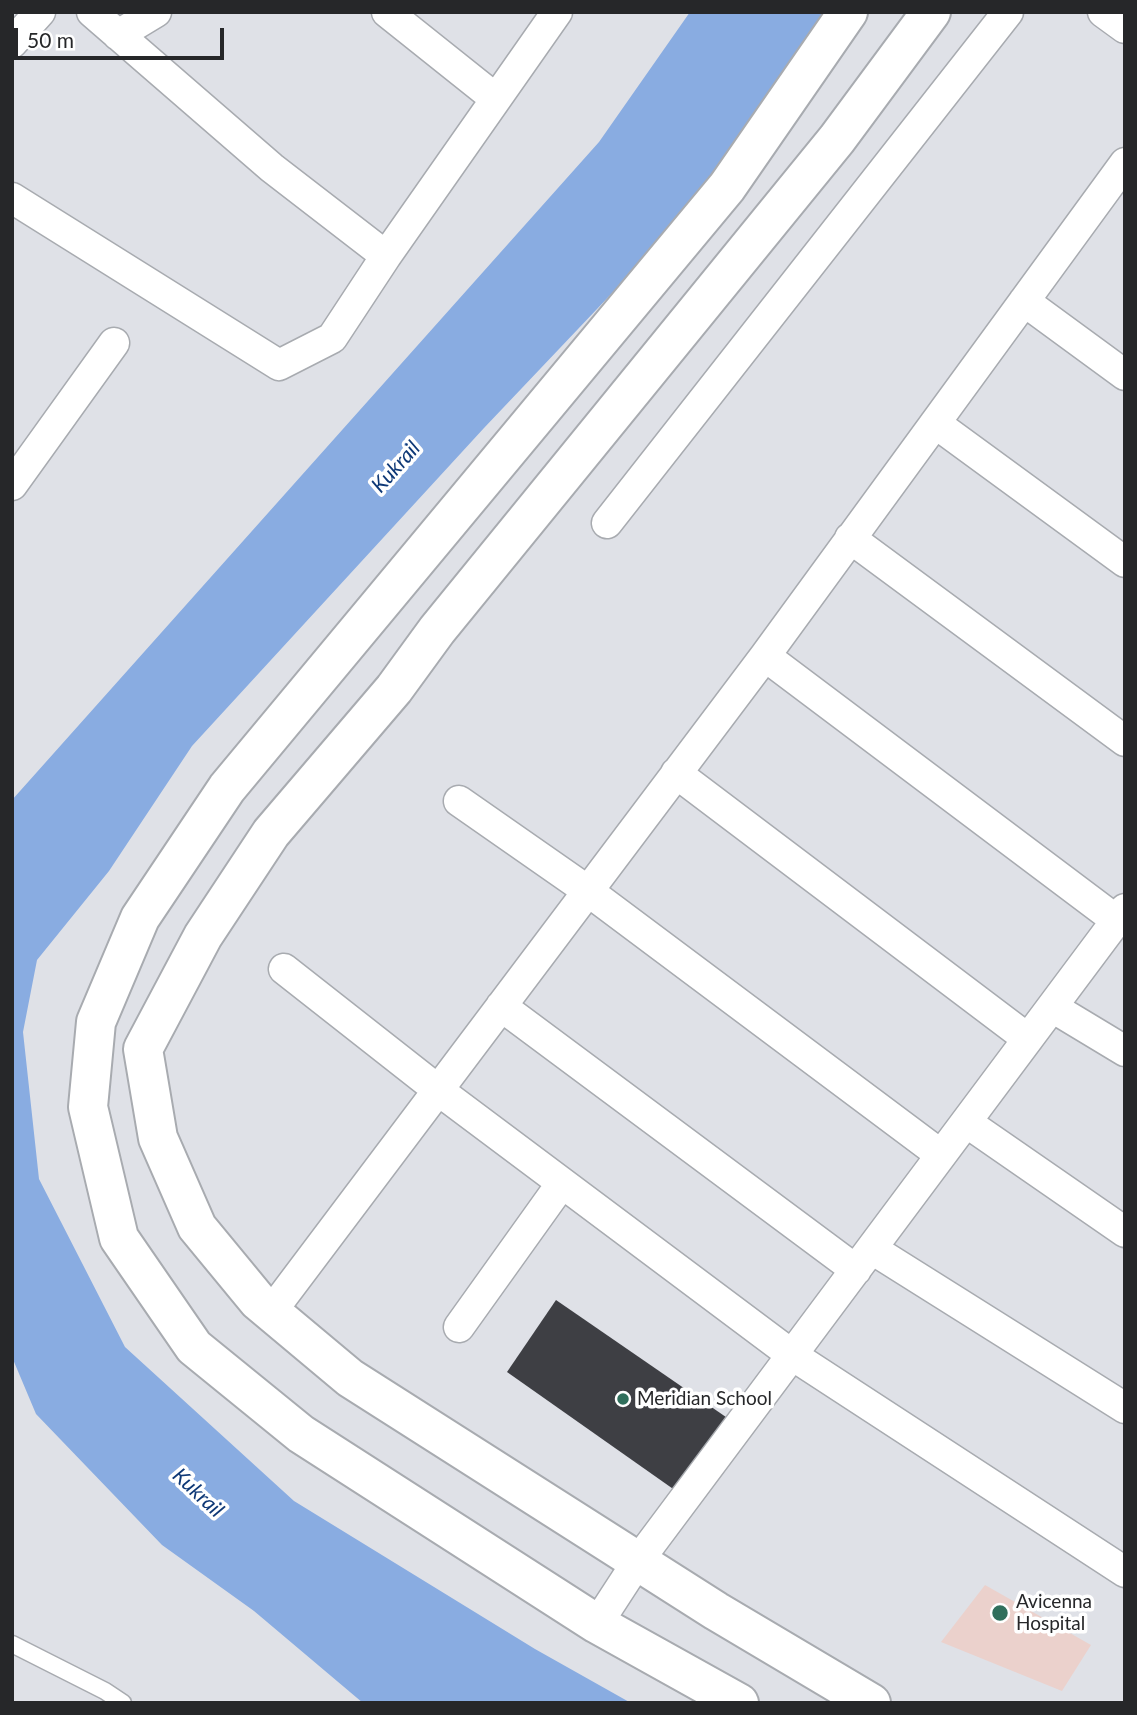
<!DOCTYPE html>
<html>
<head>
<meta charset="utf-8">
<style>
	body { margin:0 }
	#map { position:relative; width:1137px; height:1715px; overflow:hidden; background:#dfe1e7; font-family:Lato,sans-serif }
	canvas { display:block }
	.frame { position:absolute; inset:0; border:14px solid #262729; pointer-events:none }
	.scale { position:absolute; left:14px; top:28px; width:210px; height:32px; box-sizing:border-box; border:4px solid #262729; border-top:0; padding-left:9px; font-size:21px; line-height:24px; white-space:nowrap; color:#262729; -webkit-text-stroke:5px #fff; paint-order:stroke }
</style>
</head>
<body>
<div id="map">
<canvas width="1137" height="1715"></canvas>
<div class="frame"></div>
<div class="scale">50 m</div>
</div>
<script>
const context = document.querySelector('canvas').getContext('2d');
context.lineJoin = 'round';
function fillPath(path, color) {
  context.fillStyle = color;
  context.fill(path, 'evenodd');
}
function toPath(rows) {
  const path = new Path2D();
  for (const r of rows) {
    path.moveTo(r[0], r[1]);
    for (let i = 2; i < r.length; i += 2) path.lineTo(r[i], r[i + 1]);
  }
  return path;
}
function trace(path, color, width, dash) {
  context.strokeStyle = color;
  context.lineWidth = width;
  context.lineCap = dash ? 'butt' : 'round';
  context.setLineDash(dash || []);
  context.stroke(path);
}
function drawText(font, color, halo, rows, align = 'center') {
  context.font = font + ' Lato,sans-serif';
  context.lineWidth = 7;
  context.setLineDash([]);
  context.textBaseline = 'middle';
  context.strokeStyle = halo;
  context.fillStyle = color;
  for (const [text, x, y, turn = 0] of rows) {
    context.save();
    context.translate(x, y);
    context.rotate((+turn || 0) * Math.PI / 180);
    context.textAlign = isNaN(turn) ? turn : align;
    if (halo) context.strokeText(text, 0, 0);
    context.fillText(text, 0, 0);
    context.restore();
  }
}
fillPath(toPath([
	[985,1585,1091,1645,1062,1691,941,1642]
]), '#ebd1cc');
fillPath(toPath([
	[690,12,828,12,672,230,484,428,192,746,109,871,37,960,23,1032,39,1179,125,1347,294,1501,535,1649,631,1703,363,1703,254,1611,162,1545,36,1414,12,1357,12,800,599,142]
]), '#89ace1');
fillPath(toPath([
	[556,1300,739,1426,686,1498,507,1372]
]), '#3e3f44');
const service = toPath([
	[12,1644,105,1691,123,1703]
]);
const minor = toPath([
	[92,12,272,168,386,256],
	[387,12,496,99],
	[1103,12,1125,28],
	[118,35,156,12],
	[12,43,40,12],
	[12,198,279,365,332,338,386,256,557,12],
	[1024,301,1125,375],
	[935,423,1125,562],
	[12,485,114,343],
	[607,523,1008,12],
	[850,538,1125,741],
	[765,656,1116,920],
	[676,773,1028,1039],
	[459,801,588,891,941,1155],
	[284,969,438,1090,792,1355,1125,1572],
	[501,1006,856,1270],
	[1052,1007,1125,1051],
	[966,1122,1125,1232],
	[872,1249,1125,1408],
	[271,1312,765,656,1125,163],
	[459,1327,562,1183],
	[597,1624,638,1561,1125,909]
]);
const tertiary = toPath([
	[739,1703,597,1624,301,1434,194,1347,119,1238,88,1107,96,1022,140,918,227,788,727,187,848,12],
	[871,1703,716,1611,350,1378,258,1301,197,1227,158,1138,143,1049,203,936,271,833,394,689,437,630,837,139,931,12]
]);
trace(service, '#a8abb0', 19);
trace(minor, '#a8abb0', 33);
trace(tertiary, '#a8abb0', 42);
trace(service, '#fff', 16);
trace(minor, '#fff', 30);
trace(tertiary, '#fff', 38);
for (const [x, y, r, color] of [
	[623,1399,7,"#306f5c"],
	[1000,1613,9,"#306f5c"]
]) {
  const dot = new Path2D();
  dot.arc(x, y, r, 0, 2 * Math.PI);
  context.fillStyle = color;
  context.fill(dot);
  trace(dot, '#fff', 2.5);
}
drawText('19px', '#262729', '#fff', [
	["Meridian School",637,1399],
	["Avicenna",1016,1602],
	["Hospital",1016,1624]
], 'left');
drawText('italic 21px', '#0e3876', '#fff', [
	["Kukrail",396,467,-48],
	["Kukrail",198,1493,43]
]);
</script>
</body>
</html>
